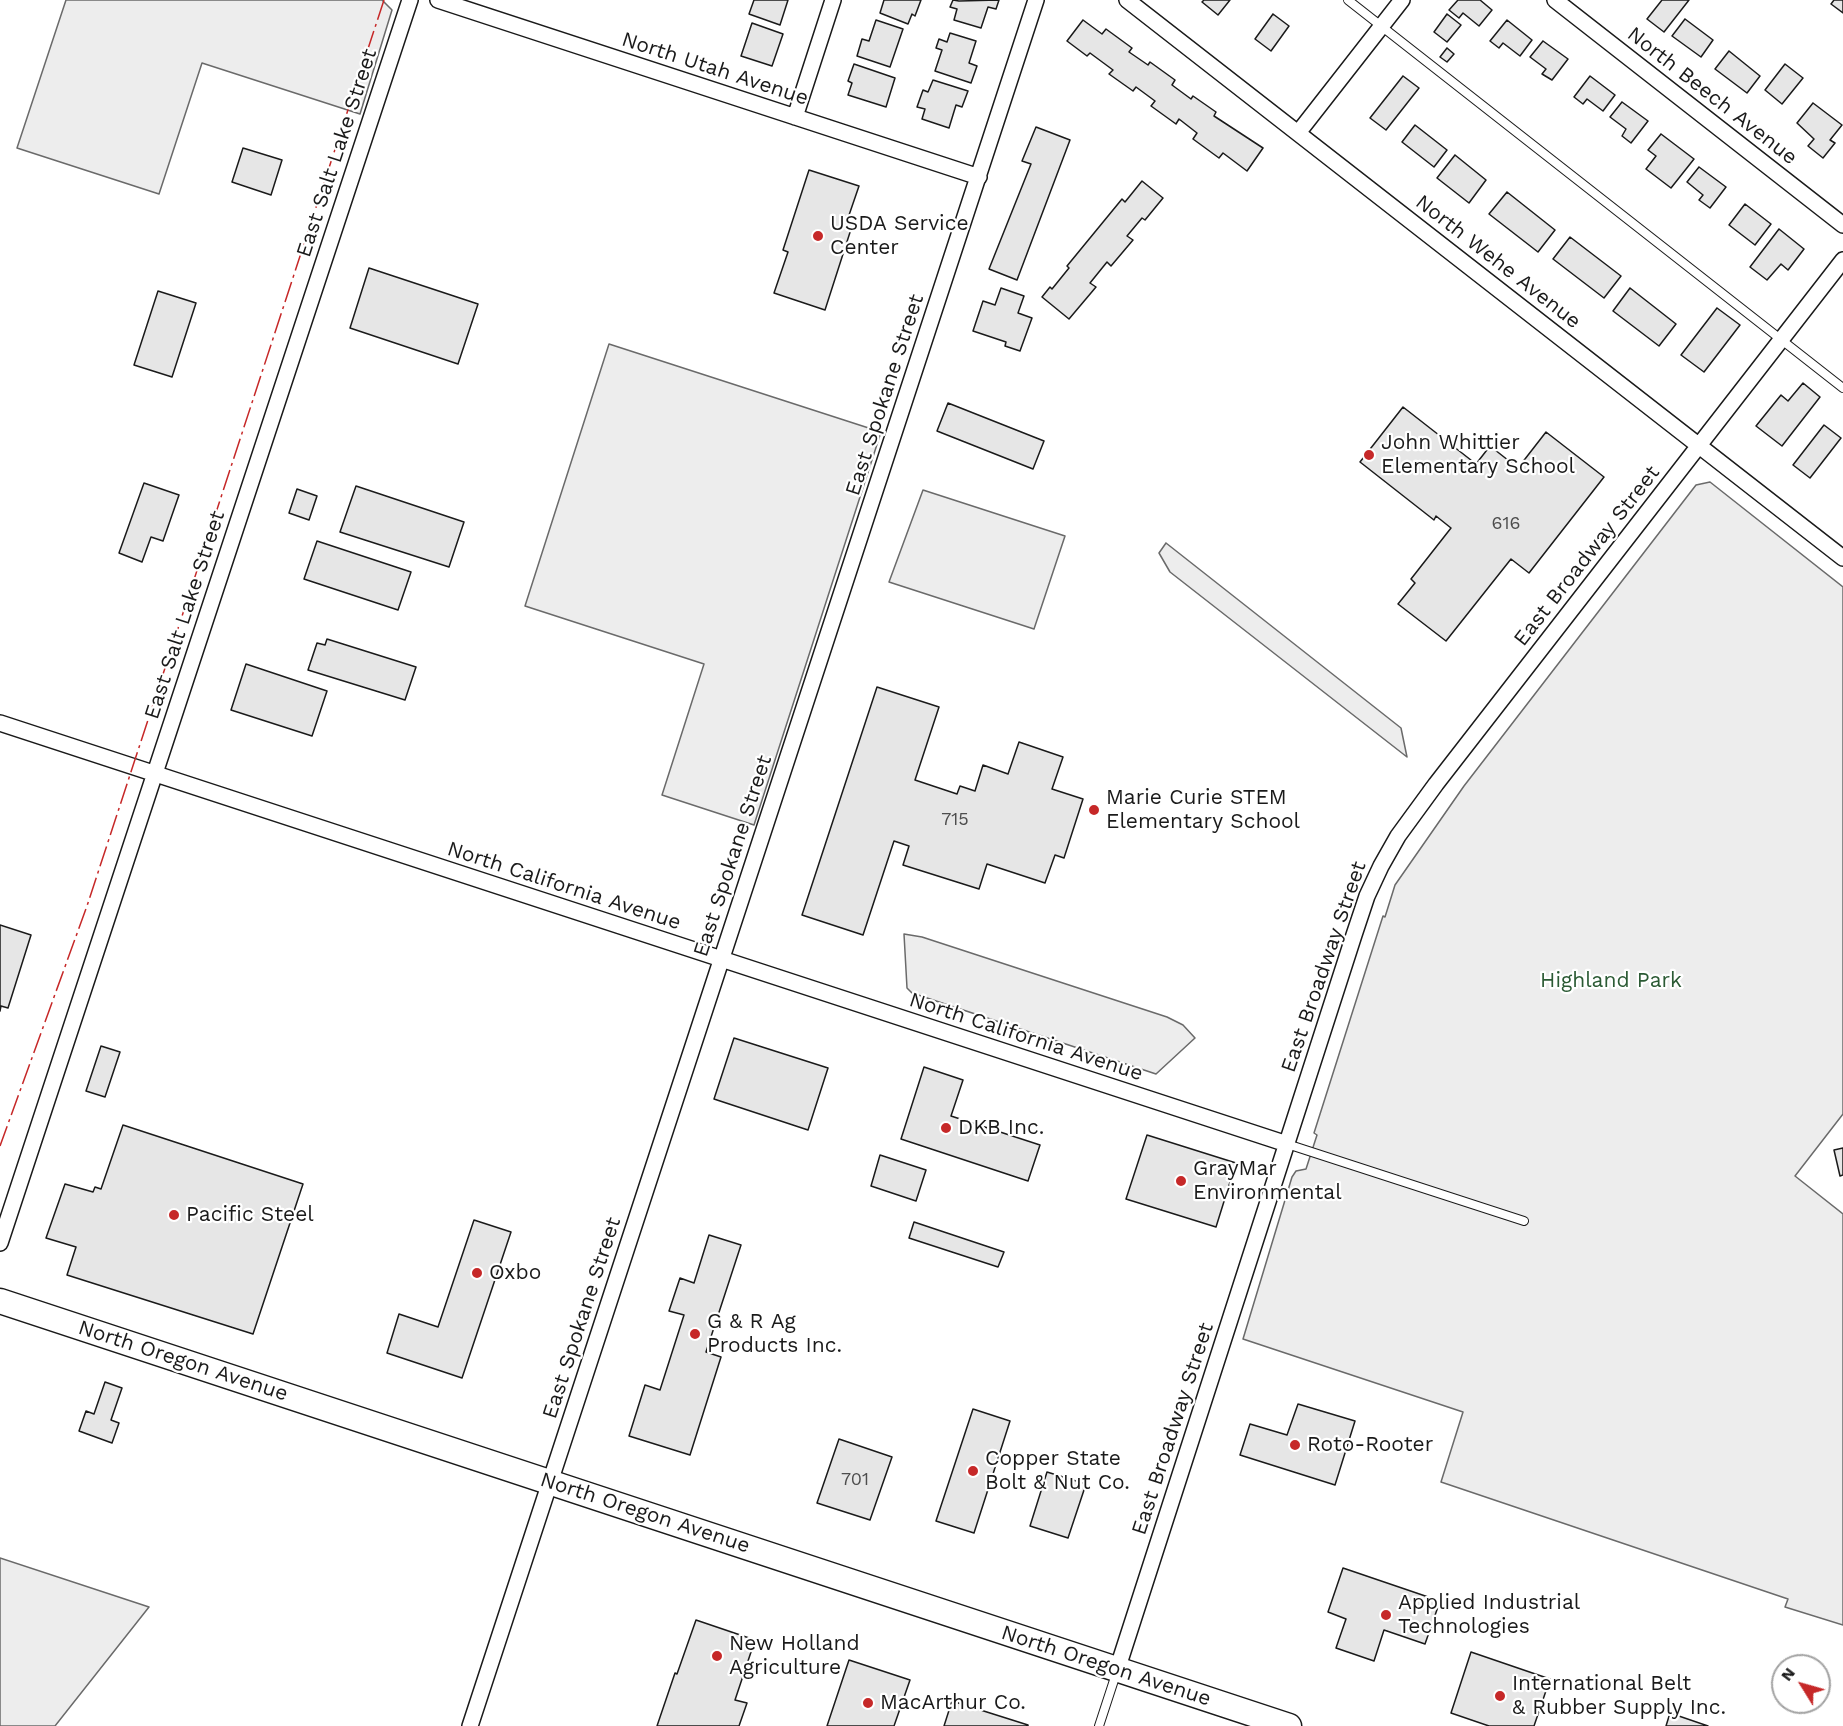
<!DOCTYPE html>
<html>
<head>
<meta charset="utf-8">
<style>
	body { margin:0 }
	#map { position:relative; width:1843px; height:1726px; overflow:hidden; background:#fff; font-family:"Work Sans",sans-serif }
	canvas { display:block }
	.north { position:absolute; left:1771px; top:1654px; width:60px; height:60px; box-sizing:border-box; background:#fff; border:2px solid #a3a3a3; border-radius:50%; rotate:307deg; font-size:16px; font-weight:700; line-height:24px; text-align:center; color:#1a1a1a }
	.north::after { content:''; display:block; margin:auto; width:21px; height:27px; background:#c62828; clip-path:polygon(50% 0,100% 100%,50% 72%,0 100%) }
</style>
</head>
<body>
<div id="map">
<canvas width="1843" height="1726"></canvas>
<div class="north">N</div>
</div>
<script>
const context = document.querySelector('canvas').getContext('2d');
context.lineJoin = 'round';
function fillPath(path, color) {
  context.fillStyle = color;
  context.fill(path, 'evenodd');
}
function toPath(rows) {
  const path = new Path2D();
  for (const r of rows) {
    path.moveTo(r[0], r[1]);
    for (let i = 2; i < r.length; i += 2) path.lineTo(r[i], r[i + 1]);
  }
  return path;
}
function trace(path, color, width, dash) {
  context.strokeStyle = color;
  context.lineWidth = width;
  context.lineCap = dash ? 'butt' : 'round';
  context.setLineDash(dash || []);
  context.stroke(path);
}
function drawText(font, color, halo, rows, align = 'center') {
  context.font = font + ' "Work Sans",sans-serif';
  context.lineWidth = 4.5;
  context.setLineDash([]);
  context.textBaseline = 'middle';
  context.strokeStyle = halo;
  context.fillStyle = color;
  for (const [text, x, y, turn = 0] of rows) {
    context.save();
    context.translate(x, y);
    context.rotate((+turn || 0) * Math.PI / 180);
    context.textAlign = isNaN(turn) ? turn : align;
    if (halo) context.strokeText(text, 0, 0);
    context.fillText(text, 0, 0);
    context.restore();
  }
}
const built = toPath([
	[66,0,382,0,392,10,360,114,202,63,159,194,17,148,66,0],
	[609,344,881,432,754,825,662,795,704,664,525,606,609,344],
	[1710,482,1843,587,1843,1114,1795,1176,1843,1214,1843,1625,1785,1607,1788,1599,1441,1482,1463,1412,1243,1339,1292,1177,1296,1171,1306,1169,1317,1135,1314,1133,1383,916,1385,917,1395,885,1464,786,1696,485,1710,482],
	[923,490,1065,536,1034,629,889,582,923,490],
	[1166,543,1401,728,1407,757,1170,572,1159,553,1166,543],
	[904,934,922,937,1167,1017,1183,1025,1195,1038,1156,1074,912,993,907,988,904,934],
	[0,1558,149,1607,55,1726,0,1726,0,1558]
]);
fillPath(built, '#ededed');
trace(built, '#6a6a6a', 1.5);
const building = toPath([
	[754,0,788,0,780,25,749,14,754,0],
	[884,0,921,0,915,16,912,14,908,24,880,13,884,0],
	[953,0,959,1,999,0,996,9,988,7,981,28,954,20,957,9,950,7,953,0],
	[1204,0,1230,0,1218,15,1202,2,1204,0],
	[1458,0,1480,0,1492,10,1479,26,1463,13,1459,18,1449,10,1458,0],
	[1662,0,1689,0,1664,32,1647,19,1662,0],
	[1834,0,1843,0,1843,13,1831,4,1834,0],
	[1273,14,1289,26,1271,51,1255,39,1273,14],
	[1447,14,1461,25,1447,42,1434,32,1447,14],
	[1685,19,1713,40,1701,57,1672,36,1685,19],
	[876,20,903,29,890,67,857,56,862,39,869,41,876,20],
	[1083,20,1102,34,1106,29,1132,48,1129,52,1148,65,1150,62,1175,80,1172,85,1191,99,1193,96,1216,112,1214,116,1263,148,1247,171,1223,153,1219,158,1193,139,1197,133,1179,119,1176,124,1151,106,1155,101,1136,87,1133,91,1109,74,1113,70,1090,53,1087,56,1067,41,1083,20],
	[1507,20,1532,40,1520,56,1503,43,1499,48,1490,41,1507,20],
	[752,23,783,34,772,66,741,56,752,23],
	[950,33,976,41,969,63,977,66,971,83,935,71,942,50,936,48,939,39,947,42,950,33],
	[1543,41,1568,59,1552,80,1542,74,1546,69,1530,57,1543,41],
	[1447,48,1454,54,1447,62,1440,57,1447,48],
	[1729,51,1760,76,1747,93,1715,69,1729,51],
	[854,64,895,78,886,107,848,95,852,83,848,81,854,64],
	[1785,64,1803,78,1782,104,1765,90,1785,64],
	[1403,76,1419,88,1386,130,1370,118,1403,76],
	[1590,76,1615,95,1603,111,1587,99,1583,104,1574,97,1590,76],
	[933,80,968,91,962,107,956,105,949,128,922,119,925,109,917,107,923,90,928,92,933,80],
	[1622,102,1648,121,1631,143,1622,136,1626,129,1610,117,1622,102],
	[1813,103,1842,125,1830,140,1835,143,1823,158,1808,146,1814,139,1797,123,1813,103],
	[1415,125,1447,150,1434,167,1402,142,1415,125],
	[1036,127,1070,140,1017,280,989,269,1031,164,1022,161,1036,127],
	[1661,134,1694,159,1671,188,1646,169,1656,156,1648,150,1661,134],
	[243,148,282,160,271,195,232,182,243,148],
	[1455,155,1486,180,1469,203,1437,178,1455,155],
	[1699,167,1726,187,1710,208,1699,200,1703,195,1687,182,1699,167],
	[809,170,859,186,847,221,853,223,825,310,774,293,788,252,783,250,809,170],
	[1142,181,1163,198,1145,220,1142,218,1127,236,1133,240,1111,266,1107,262,1090,283,1096,287,1069,319,1042,297,1050,287,1052,289,1069,268,1067,266,1122,199,1125,202,1142,181],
	[1507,192,1555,230,1538,252,1489,214,1507,192],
	[1745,204,1771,224,1755,245,1729,225,1745,204],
	[1779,229,1804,249,1788,270,1781,264,1767,280,1750,267,1779,229],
	[1570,237,1621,276,1604,298,1553,259,1570,237],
	[369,268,478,304,458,364,350,328,369,268],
	[1001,288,1024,296,1018,313,1032,318,1020,351,1005,346,1006,342,973,331,983,301,995,305,1001,288],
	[1630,288,1676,324,1659,346,1613,311,1630,288],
	[158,291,196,303,172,377,134,365,158,291],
	[1717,308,1740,325,1704,372,1681,355,1717,308],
	[1803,383,1820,397,1782,446,1756,426,1781,395,1788,401,1803,383],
	[948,403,1044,441,1033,469,937,431,948,403],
	[1403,407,1476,464,1490,446,1518,468,1546,432,1604,477,1529,573,1511,559,1446,641,1398,604,1415,583,1411,579,1451,528,1436,516,1434,520,1360,462,1403,407],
	[1824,425,1841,438,1810,478,1793,465,1824,425],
	[144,483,179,495,163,541,151,537,142,562,119,553,144,483],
	[356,486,464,522,449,567,340,532,356,486],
	[297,489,317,496,309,520,289,513,297,489],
	[317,541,411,572,398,610,304,579,317,541],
	[327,639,416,667,405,700,308,670,317,643,325,645,327,639],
	[246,664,327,691,312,736,231,710,246,664],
	[877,687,939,707,915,780,957,794,960,786,975,791,983,765,1008,774,1019,742,1063,757,1052,789,1083,799,1064,858,1055,855,1045,883,987,864,979,889,903,865,909,846,894,841,863,935,802,915,877,687],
	[0,925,31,935,8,1008,1,1006,0,1011,0,925],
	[734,1038,828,1068,808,1130,714,1099,734,1038],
	[101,1046,120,1052,105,1097,86,1091,101,1046],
	[924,1067,963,1080,951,1116,1040,1145,1028,1181,901,1139,924,1067],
	[123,1125,303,1184,253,1334,67,1275,76,1247,46,1238,65,1184,93,1192,95,1187,101,1189,123,1125],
	[1147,1135,1236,1163,1216,1227,1126,1199,1147,1135],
	[1843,1148,1843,1175,1840,1176,1834,1150,1843,1148],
	[880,1155,926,1170,916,1201,871,1186,880,1155],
	[474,1220,511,1232,462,1378,387,1353,399,1314,438,1327,474,1220],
	[914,1222,1004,1252,998,1267,909,1238,914,1222],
	[709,1235,741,1245,706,1352,721,1357,690,1455,629,1436,645,1385,660,1390,684,1315,669,1311,680,1278,694,1283,709,1235],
	[105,1382,122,1388,111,1420,119,1423,112,1443,79,1431,86,1411,94,1414,105,1382],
	[1298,1404,1355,1421,1335,1485,1240,1455,1250,1424,1287,1435,1298,1404],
	[973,1409,1010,1421,974,1533,936,1521,973,1409],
	[839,1439,892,1457,870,1520,817,1503,839,1439],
	[1047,1472,1086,1484,1068,1538,1030,1526,1047,1472],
	[1343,1568,1440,1601,1425,1644,1384,1630,1374,1661,1336,1648,1346,1619,1328,1612,1343,1568],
	[696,1620,755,1640,735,1700,747,1703,739,1726,657,1726,675,1673,677,1674,696,1620],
	[1471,1652,1550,1679,1534,1726,1489,1726,1451,1713,1471,1652],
	[849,1660,910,1680,894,1726,827,1726,849,1660],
	[952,1701,1028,1725,1028,1726,944,1726,952,1701],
	[1670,1713,1708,1726,1666,1726,1670,1713]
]);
fillPath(building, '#e6e6e6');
trace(building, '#1a1a1a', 1.5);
const lane = toPath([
	[1348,0,1843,388],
	[1287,1144,1524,1221],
	[1099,1726,1117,1671]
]);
const street = toPath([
	[438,0,979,177],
	[1127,0,1843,558],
	[1555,0,1843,225],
	[795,117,833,0],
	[1298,133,1402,0],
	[0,723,1287,1144],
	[0,1243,410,0],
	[1117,1670,1354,935,1367,896,1381,866,1398,836,1436,784,1843,260],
	[470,1726,1036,0]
]);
const primary = toPath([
	[0,1301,1289,1726]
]);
trace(lane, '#1a1a1a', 10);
trace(street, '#1a1a1a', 18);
trace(primary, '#1a1a1a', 27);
trace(lane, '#fff', 8);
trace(street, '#fff', 15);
trace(primary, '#fff', 24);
trace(toPath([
	[0,1146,87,906,384,0]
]), '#c62828', 1.5, [21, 4.5, 3, 4.5]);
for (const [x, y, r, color] of [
	[818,236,6,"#c62828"],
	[1369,455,6,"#c62828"],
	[1094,810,6,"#c62828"],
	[946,1128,6,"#c62828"],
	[1181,1181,6,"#c62828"],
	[174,1215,6,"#c62828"],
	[477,1273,6,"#c62828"],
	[695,1334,6,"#c62828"],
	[1295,1445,6,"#c62828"],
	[973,1471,6,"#c62828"],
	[1386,1615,6,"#c62828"],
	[717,1656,6,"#c62828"],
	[1500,1696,6,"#c62828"],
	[868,1703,6,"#c62828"]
]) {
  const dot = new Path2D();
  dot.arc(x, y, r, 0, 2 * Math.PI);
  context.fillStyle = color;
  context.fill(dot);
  trace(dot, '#fff', 2);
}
drawText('18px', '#4d4d4d', null, [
	["616",1506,524],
	["715",955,820],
	["701",855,1480]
]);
drawText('21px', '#1a1a1a', '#fff', [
	["North Utah Avenue",715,69,18],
	["North Beech Avenue",1712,96,38],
	["East Salt Lake Street",337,153,-72],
	["North Wehe Avenue",1498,262,38],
	["East Spokane Street",885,395,-72],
	["East Broadway Street",1587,556,-52],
	["East Salt Lake Street",185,615,-72],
	["East Spokane Street",733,856,-72],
	["North California Avenue",564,886,18],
	["East Broadway Street",1324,967,-71],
	["North California Avenue",1026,1037,18],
	["East Spokane Street",582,1318,-72],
	["North Oregon Avenue",183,1361,18],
	["East Broadway Street",1173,1429,-72],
	["North Oregon Avenue",645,1513,18],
	["North Oregon Avenue",1106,1666,18]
]);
drawText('21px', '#1a1a1a', '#fff', [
	["USDA Service",830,224],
	["Center",830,248],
	["John Whittier",1381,443],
	["Elementary School",1381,467],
	["Marie Curie STEM",1106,798],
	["Elementary School",1106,822],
	["DKB Inc.",958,1128],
	["GrayMar",1193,1169],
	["Environmental",1193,1193],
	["Pacific Steel",186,1215],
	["Oxbo",489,1273],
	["G & R Ag",707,1322],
	["Products Inc.",707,1346],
	["Roto-Rooter",1307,1445],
	["Copper State",985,1459],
	["Bolt & Nut Co.",985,1483],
	["Applied Industrial",1398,1603],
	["Technologies",1398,1627],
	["New Holland",729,1644],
	["Agriculture",729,1668],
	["International Belt",1512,1684],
	["& Rubber Supply Inc.",1512,1708],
	["MacArthur Co.",880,1703]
], 'left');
drawText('21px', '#2b5a34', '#fff', [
	["Highland Park",1611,981]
]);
</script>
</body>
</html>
